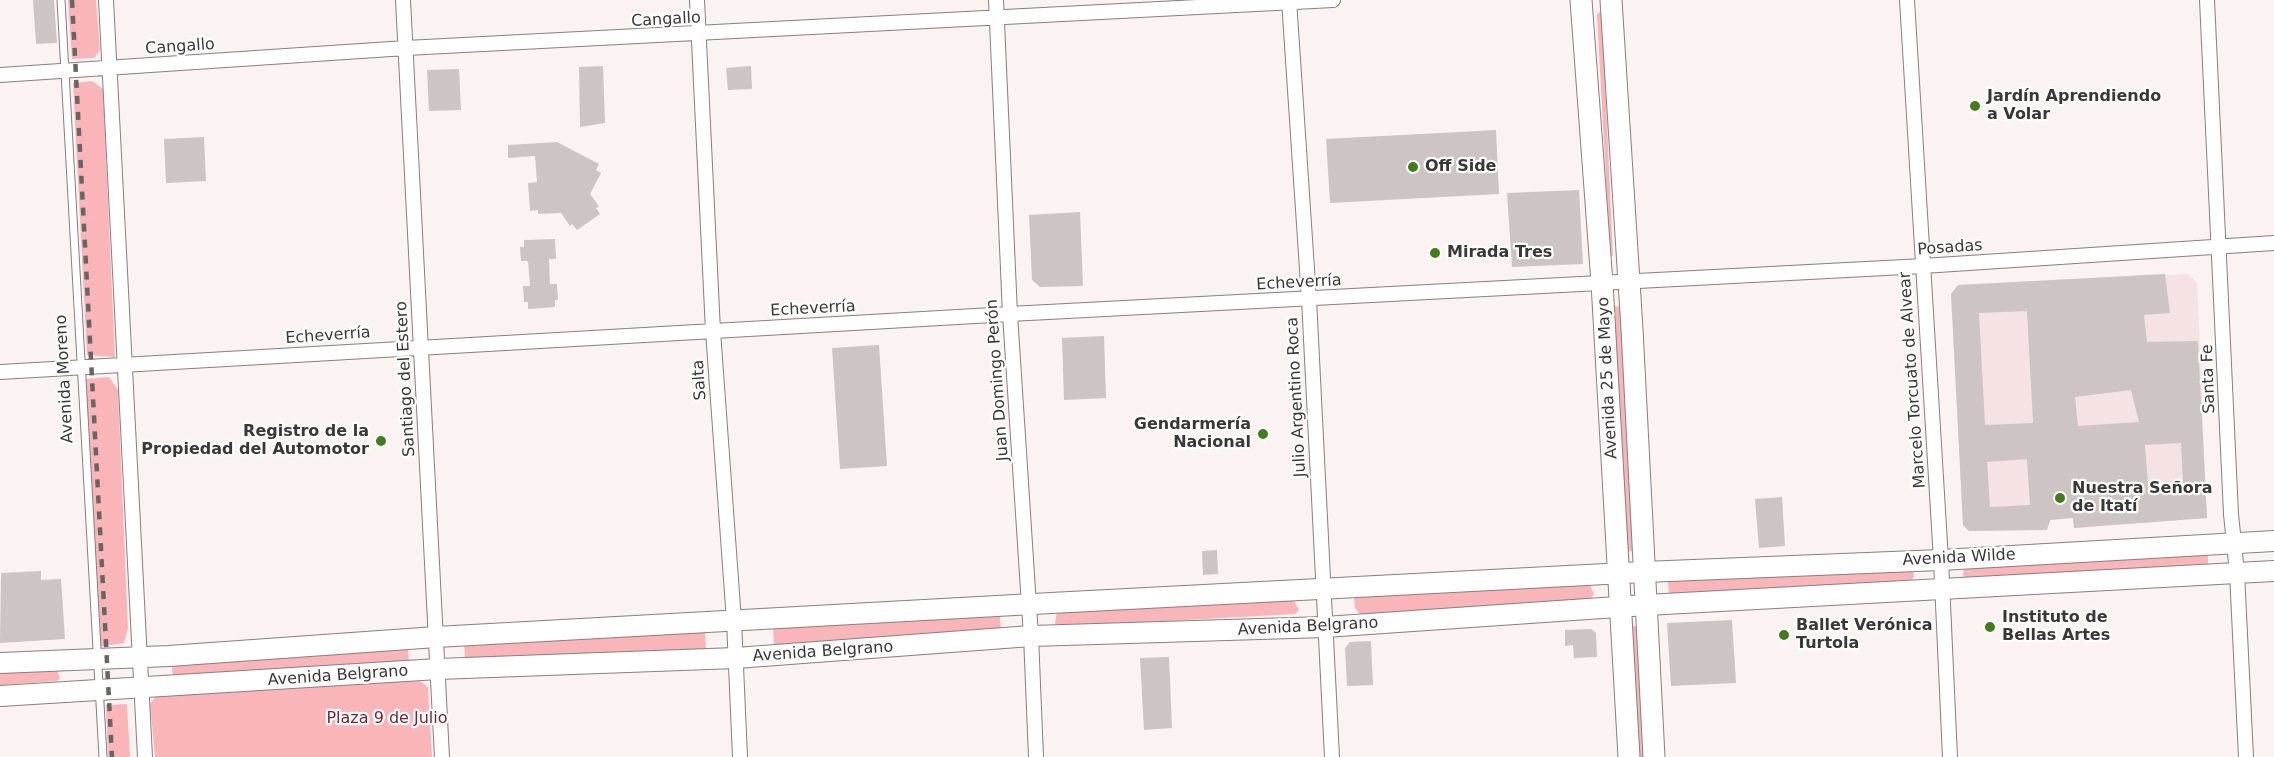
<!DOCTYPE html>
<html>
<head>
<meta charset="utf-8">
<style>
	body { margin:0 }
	canvas { display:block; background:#fbf2f2 }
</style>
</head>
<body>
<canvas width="2274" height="757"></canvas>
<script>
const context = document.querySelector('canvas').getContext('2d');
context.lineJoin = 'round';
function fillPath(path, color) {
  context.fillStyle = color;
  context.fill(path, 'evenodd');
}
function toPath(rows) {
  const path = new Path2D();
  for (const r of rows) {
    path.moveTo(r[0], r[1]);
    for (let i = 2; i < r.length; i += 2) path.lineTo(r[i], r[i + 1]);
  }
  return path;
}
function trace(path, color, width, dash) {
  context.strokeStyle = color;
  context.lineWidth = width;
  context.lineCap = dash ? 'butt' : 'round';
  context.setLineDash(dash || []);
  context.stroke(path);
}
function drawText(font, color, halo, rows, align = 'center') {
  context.font = font + ' "DejaVu Sans",sans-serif';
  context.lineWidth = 4.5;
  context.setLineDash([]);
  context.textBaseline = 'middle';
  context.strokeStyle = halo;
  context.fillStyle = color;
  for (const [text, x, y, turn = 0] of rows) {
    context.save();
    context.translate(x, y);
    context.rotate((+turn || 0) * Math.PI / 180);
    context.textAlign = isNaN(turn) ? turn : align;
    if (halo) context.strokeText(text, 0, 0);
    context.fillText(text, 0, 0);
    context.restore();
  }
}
fillPath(toPath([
	[2188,274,2197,283,2207,518,2074,528,2070,477,2047,529,1969,531,1963,525,1951,294,1958,285]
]), '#f5e2e3');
fillPath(toPath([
	[68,0,96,0,100,50,94,58,72,59],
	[1599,12,1602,15,1613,256,1610,255,1597,15],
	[92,81,103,89,115,357,87,355,73,83],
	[1614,306,1622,307,1633,551,1627,552],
	[109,377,118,390,128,628,124,643,99,647,86,379],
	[2208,552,2208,564,2205,568,1967,580,1963,575,1964,568],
	[1913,568,1914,577,1909,582,1677,596,1669,594,1668,582,1674,580],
	[1589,583,1594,594,1589,601,1360,614,1355,608,1354,599,1357,595],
	[1293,599,1299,610,1295,614,1058,627,1055,623,1057,611],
	[994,614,1000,617,1001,630,774,647,773,627],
	[1627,626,1636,626,1644,757,1637,757],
	[705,630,706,649,472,661,465,657,464,645,470,643],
	[408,647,409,664,174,682,171,662],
	[56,667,60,678,57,681,0,685,0,671],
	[416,678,428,687,432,757,155,757,150,704,156,696],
	[127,704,130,757,108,757,106,705]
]), '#f9b5b8');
fillPath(toPath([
	[33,0,54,0,57,43,36,44],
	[603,66,605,123,580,127,579,67],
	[751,66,752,89,728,90,726,68],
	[459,69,461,110,429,111,427,70],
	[1496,130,1499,194,1330,203,1326,139],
	[204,137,206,181,166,183,164,139],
	[557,142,599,164,596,170,601,173,590,194,599,206,596,208,600,214,577,230,572,224,570,226,561,213,538,214,538,210,530,211,528,183,537,182,535,156,508,158,508,145],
	[1579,190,1583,264,1512,267,1507,193],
	[1080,212,1083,286,1040,287,1032,280,1029,215],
	[555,239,556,259,549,259,550,284,557,284,558,300,555,300,555,307,528,309,528,302,524,302,523,286,530,286,528,261,521,261,520,247,524,247,524,240],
	[2165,274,2170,313,2144,315,2147,342,2198,341,2207,518,2074,528,2073,518,2050,520,2047,530,1969,531,1963,525,1951,294,1958,285],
	[2027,311,2033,423,1985,425,1979,313],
	[2131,390,2139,422,2078,426,2075,397],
	[2181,443,2183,483,2148,485,2145,445],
	[2027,459,2030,505,1990,507,1987,462],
	[1104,336,1106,398,1064,400,1062,338],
	[879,345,887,466,840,469,832,348],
	[1782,497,1785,546,1759,548,1755,499],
	[1217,550,1218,574,1203,575,1202,551],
	[41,571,41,580,61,579,65,639,0,643,1,573],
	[1732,620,1736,683,1671,686,1667,623],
	[1591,629,1596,633,1597,657,1574,658,1573,645,1565,646,1565,630],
	[1371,641,1373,685,1347,686,1345,648,1350,642],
	[1169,657,1172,728,1144,730,1140,658]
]), '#cdc4c4');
const service = toPath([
	[61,0,103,757]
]);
const minor = toPath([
	[106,0,145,757],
	[403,0,442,757],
	[697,0,713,331,734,621,740,757],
	[996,0,1010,314,1031,636,1036,757],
	[1289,0,1309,299,1332,757],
	[1907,0,1941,560,1950,757],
	[2207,0,2231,514,2237,573,2246,757],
	[0,75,406,48,1333,0],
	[0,372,1010,314,1923,266,2274,243]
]);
const secondary = toPath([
	[0,663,169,656,436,637,1051,603,1644,572,1941,560,2274,541],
	[0,696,438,669,736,658,1031,636,1325,627,1646,605,2274,571]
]);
const primary = toPath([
	[1581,0,1602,283,1629,757],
	[1611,0,1632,329,1654,757]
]);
trace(service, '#877f7f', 9);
trace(minor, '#877f7f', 16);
trace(secondary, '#877f7f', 22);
trace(primary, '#877f7f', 23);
trace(service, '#fff', 7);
trace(minor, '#fff', 14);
trace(secondary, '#fff', 20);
trace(primary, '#fff', 21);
trace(toPath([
	[72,0,112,757]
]), '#6a6565', 4.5, [8, 8]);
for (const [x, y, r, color] of [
	[1975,106,6,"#407e1b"],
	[1413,167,6,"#407e1b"],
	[1435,253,6,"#407e1b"],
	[1263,434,6,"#407e1b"],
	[381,441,6,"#407e1b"],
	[2060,498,6,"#407e1b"],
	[1990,627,6,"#407e1b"],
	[1784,635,6,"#407e1b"]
]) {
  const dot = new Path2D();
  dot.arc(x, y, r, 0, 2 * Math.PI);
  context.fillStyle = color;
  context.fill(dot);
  trace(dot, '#fff', 2);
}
drawText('16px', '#3b3737', '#fff', [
	["Cangallo",666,20,-3],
	["Cangallo",180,47,-4],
	["Posadas",1950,248,-4],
	["Echeverría",1299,283,-3],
	["Echeverría",813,309,-3],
	["Echeverría",328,336,-4],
	["Avenida 25 de Mayo",1608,378,-93],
	["Avenida Moreno",65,379,-93],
	["Santiago del Estero",406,379,-93],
	["Santa Fe",2209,379,-92],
	["Salta",700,380,-94],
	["Juan Domingo Perón",998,380,-94],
	["Marcelo Torcuato de Alvear",1913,380,-94],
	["Julio Argentino Roca",1297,397,-93],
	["Avenida Wilde",1959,558,-3],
	["Avenida Belgrano",1308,627,-3],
	["Avenida Belgrano",823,652,-4],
	["Avenida Belgrano",338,676,-4]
]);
drawText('bold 16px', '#3b3737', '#fff', [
	["Jardín Aprendiendo",1987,97],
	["a Volar",1987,115],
	["Off Side",1425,167],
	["Mirada Tres",1447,253],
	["Gendarmería",1251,425,"right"],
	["Nacional",1251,443,"right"],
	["Registro de la",369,432,"right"],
	["Propiedad del Automotor",369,450,"right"],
	["Nuestra Señora",2072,489],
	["de Itatí",2072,507],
	["Instituto de",2002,618],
	["Bellas Artes",2002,636],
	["Ballet Verónica",1796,626],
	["Turtola",1796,644]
], 'left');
drawText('16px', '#78232f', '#fff', [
	["Plaza 9 de Julio",387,719]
]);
</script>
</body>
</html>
